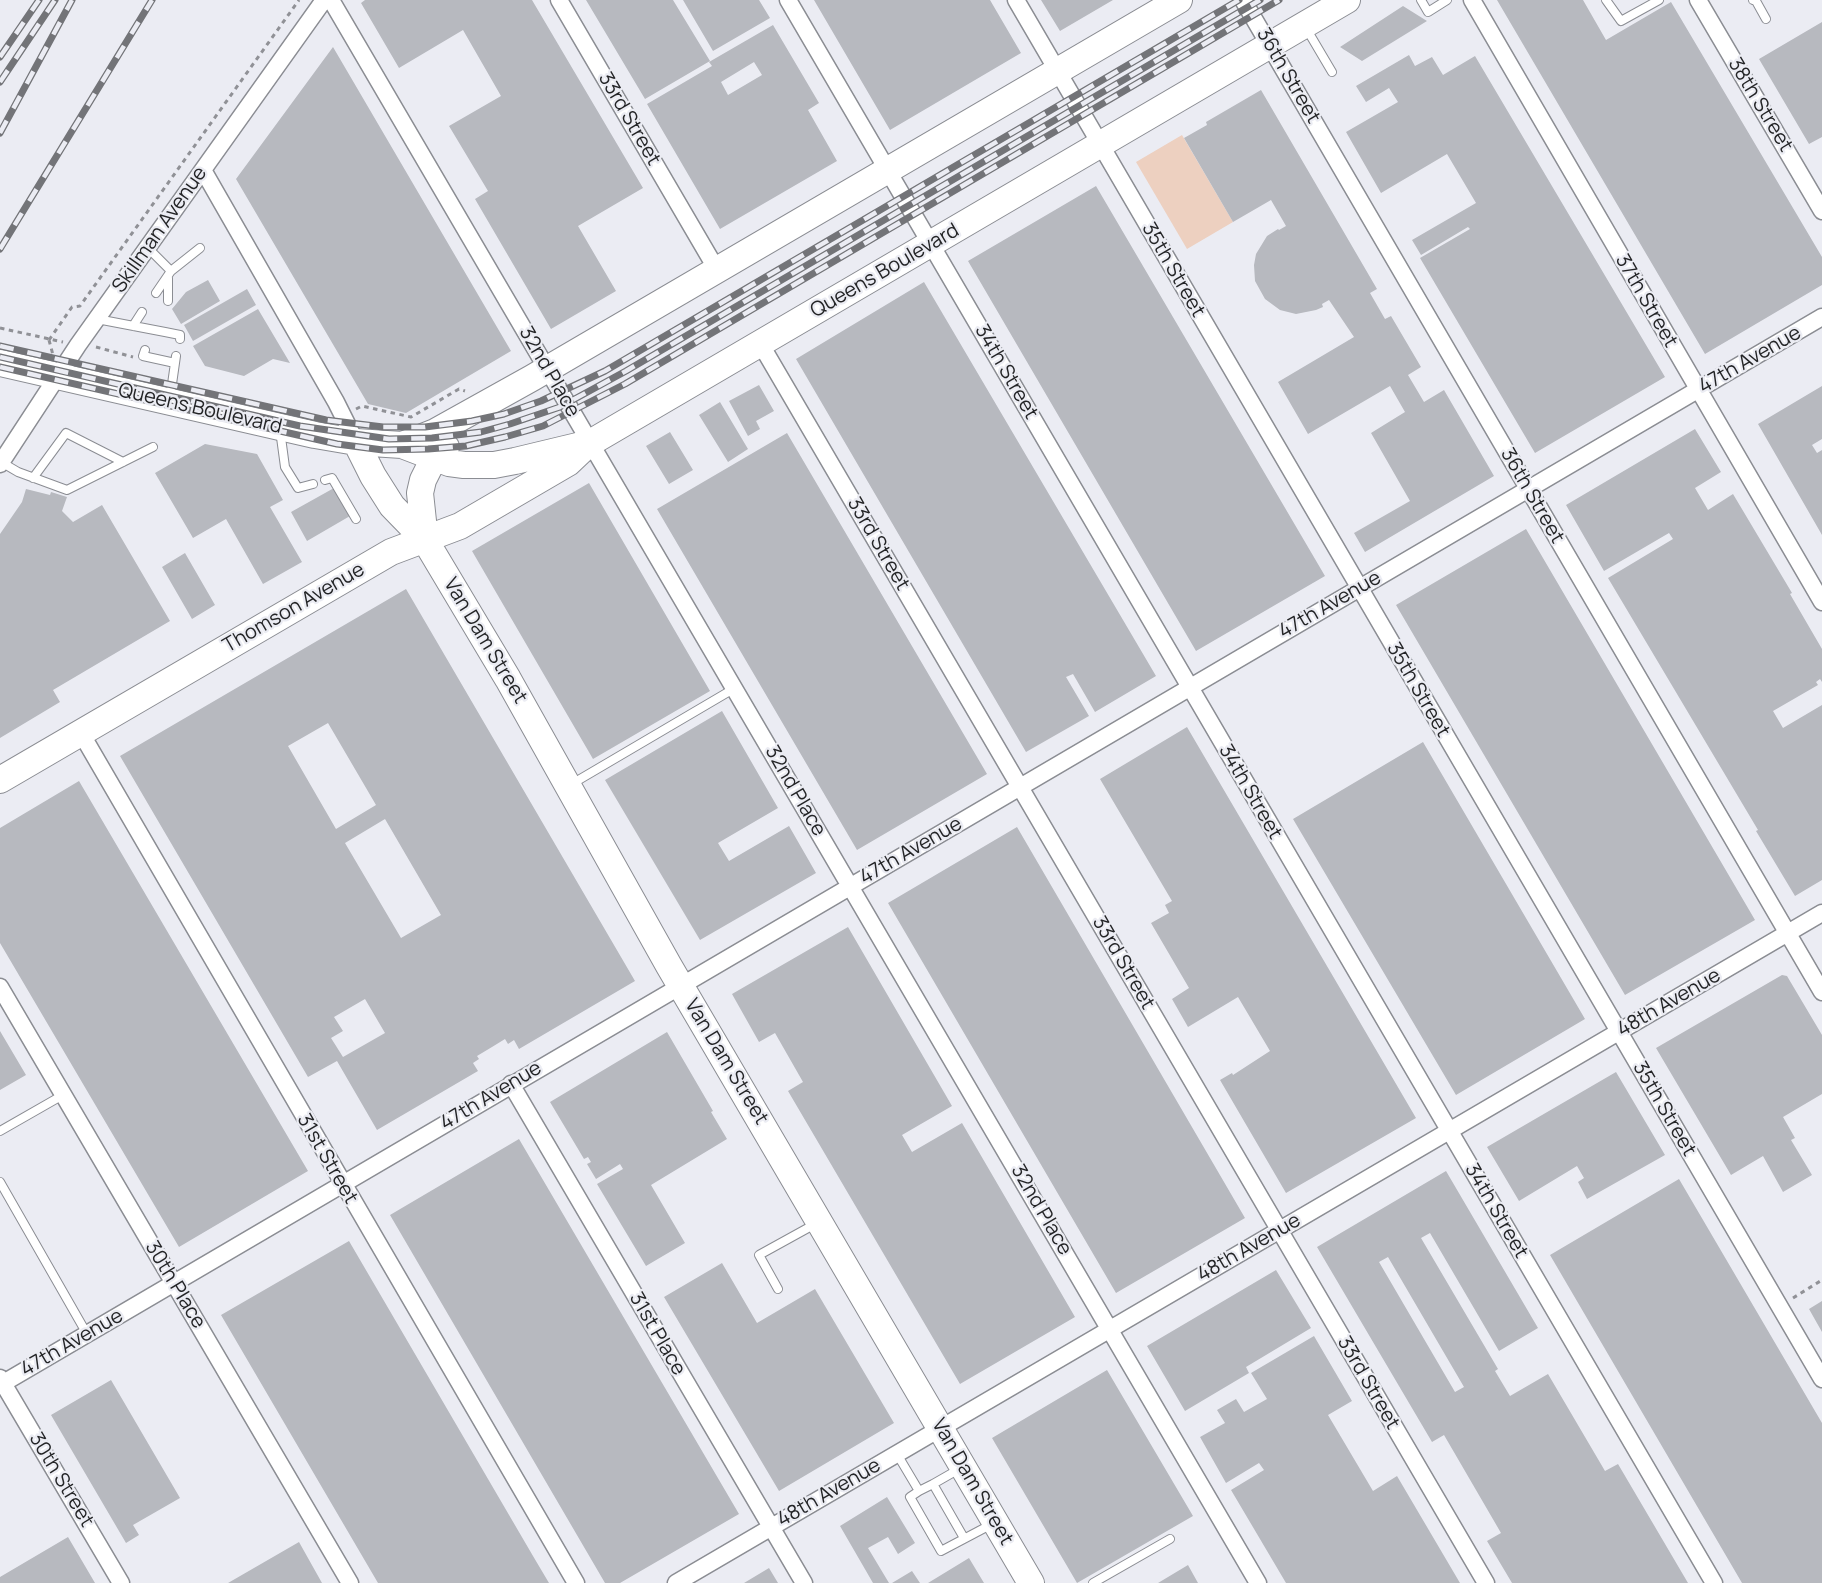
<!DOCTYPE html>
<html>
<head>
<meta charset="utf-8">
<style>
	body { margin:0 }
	canvas { display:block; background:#ebecf3 }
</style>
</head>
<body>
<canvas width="1822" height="1583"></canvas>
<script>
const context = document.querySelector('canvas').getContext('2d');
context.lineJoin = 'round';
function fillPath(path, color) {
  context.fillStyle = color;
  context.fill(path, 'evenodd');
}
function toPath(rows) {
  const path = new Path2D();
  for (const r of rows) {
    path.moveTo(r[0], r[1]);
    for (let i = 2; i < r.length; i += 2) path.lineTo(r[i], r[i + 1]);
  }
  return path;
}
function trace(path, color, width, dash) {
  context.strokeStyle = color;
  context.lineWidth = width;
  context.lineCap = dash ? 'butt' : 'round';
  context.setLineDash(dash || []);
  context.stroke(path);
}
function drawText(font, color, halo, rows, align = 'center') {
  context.font = font + ' Manrope,sans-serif';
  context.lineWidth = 4.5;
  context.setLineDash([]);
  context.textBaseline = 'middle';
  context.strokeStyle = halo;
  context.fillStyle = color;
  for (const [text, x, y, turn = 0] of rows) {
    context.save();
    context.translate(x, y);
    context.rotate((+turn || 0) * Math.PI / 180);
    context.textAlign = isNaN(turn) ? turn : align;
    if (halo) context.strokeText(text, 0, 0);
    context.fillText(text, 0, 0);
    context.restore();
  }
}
fillPath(toPath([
	[1182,135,1233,222,1187,249,1136,162]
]), '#edd0c0');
fillPath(toPath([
	[365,0,532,0,643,188,578,226,616,291,551,329,475,199,488,191,449,126,501,96,463,30,399,68,361,3],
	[586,0,673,0,710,61,645,99],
	[683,0,759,0,770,18,713,51],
	[814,0,990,0,1021,53,890,130],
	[1041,0,1113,0,1060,31],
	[1497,0,1583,0,1606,40,1671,2,1822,257,1822,285,1705,354],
	[1403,6,1427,21,1362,61,1340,47],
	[1822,22,1822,137,1809,144,1759,59],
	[773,25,819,103,808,110,837,161,720,229,647,104,712,66,709,62],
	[754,62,762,75,728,95,721,82],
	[333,47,511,351,406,413,368,404,236,179],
	[1409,55,1415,66,1432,57,1443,75,1475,56,1665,377,1535,453,1420,258,1470,229,1468,227,1421,255,1412,240,1476,203,1447,154,1381,193,1346,132,1398,102,1389,88,1366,102,1356,86],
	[1261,90,1377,289,1370,293,1385,319,1391,316,1421,367,1408,375,1424,402,1444,390,1494,476,1365,552,1354,533,1410,501,1371,433,1405,412,1390,386,1308,434,1278,382,1354,337,1329,300,1322,304,1323,307,1316,310,1296,314,1280,310,1265,299,1255,281,1254,265,1256,254,1267,236,1278,229,1279,230,1286,226,1271,200,1233,222,1184,138,1207,125,1206,122],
	[1096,186,1325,576,1196,651,968,261],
	[208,280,220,301,181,324,172,309,186,292],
	[924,282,1156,676,1095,712,1073,674,1066,677,1089,716,1026,752,796,359],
	[247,289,256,305,193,341,184,325],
	[258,309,290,363,273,359,244,376,205,366,193,346],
	[759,385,774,411,756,421,760,429,748,436,729,401],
	[1822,386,1822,439,1812,445,1817,453,1822,450,1822,535,1758,424],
	[720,402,748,449,728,462,699,415],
	[1695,429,1721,472,1695,488,1708,510,1733,494,1792,593,1790,594,1822,649,1822,682,1820,679,1816,682,1818,685,1773,711,1783,728,1822,705,1822,880,1795,896,1756,831,1758,830,1608,578,1673,539,1669,533,1604,571,1566,505],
	[670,432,693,470,669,484,646,446],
	[787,433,987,774,857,850,657,509],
	[205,444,257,454,283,500,270,507,302,562,263,584,226,519,193,538,155,473],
	[589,483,710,691,593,759,472,551],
	[334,488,350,516,307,541,291,512],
	[26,489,50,495,51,492,67,497,62,511,73,522,102,505,170,621,53,690,60,702,0,738,0,534,22,502],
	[1526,529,1755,920,1625,995,1396,605],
	[185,553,215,605,192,619,162,567],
	[406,589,635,981,519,1049,514,1040,508,1044,505,1039,492,1047,477,1056,479,1059,473,1063,478,1071,377,1130,337,1061,308,1077,120,756],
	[328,723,376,805,336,829,288,746],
	[385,819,441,915,401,938,345,843],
	[365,999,385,1033,343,1057,331,1038,343,1031,334,1017],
	[722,711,778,808,718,843,729,861,789,826,816,873,700,940,605,780],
	[1187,727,1416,1118,1286,1193,1220,1080,1232,1073,1233,1075,1270,1051,1238,997,1188,1027,1172,999,1189,988,1151,923,1169,913,1165,905,1172,901,1100,779],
	[1423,742,1585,1019,1456,1095,1293,819],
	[79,781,308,1171,179,1247,0,943,0,828],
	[1017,827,1245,1218,1116,1293,888,903],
	[848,927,952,1106,902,1135,912,1152,962,1123,1075,1317,960,1384,788,1091,803,1082,775,1033,759,1042,732,994],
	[1782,975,1787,976,1822,1035,1822,1094,1783,1117,1795,1138,1791,1140,1812,1175,1783,1192,1763,1156,1731,1175,1656,1048],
	[0,1031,26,1075,0,1090],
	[667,1032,713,1111,711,1112,727,1139,651,1185,685,1243,646,1266,597,1184,623,1169,620,1164,596,1179,587,1164,591,1162,588,1157,584,1159,550,1102],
	[1616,1072,1665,1155,1587,1199,1578,1182,1584,1178,1577,1166,1519,1201,1487,1147],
	[519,1139,739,1514,620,1583,605,1583,390,1215],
	[1446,1171,1538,1328,1499,1351,1430,1233,1421,1238,1498,1369,1495,1371,1510,1396,1548,1374,1605,1471,1618,1464,1688,1583,1512,1583,1487,1541,1501,1533,1444,1435,1432,1442,1317,1247],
	[1388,1257,1464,1387,1455,1392,1379,1262],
	[1679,1179,1822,1423,1822,1583,1742,1583,1550,1255],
	[349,1241,533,1556,549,1583,378,1583,221,1315],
	[722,1263,757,1323,815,1289,894,1423,779,1491,664,1297],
	[1276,1270,1311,1328,1246,1367,1249,1373,1185,1411,1147,1346],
	[1822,1301,1822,1332,1809,1309],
	[1314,1336,1352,1401,1328,1415,1373,1491,1397,1476,1460,1583,1286,1583,1231,1490,1264,1470,1259,1463,1226,1483,1200,1437,1225,1423,1217,1410,1236,1399,1244,1412,1267,1399,1251,1373],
	[1107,1370,1193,1516,1077,1583,992,1438],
	[111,1380,180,1498,133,1525,139,1535,126,1543,51,1415],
	[887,1497,915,1543,898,1554,888,1537,868,1548,889,1583,873,1583,840,1526],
	[68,1537,95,1583,0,1583,0,1577],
	[299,1542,322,1583,228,1583],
	[969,1558,984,1583,928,1583],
	[1188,1565,1198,1583,1158,1583],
	[769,1568,778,1583,744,1583],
	[912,1571,920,1583,892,1583]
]), '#b7b9bf');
const service = toPath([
	[1421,0,1428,12,1447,0],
	[1606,0,1621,21,1659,0],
	[1753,0,1756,1,1766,19],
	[1306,28,1332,72],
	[148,248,171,271,156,293],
	[171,271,200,248],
	[168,278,168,301],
	[97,319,165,332,180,335,180,339],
	[133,326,142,312],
	[145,350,143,356,175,363],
	[170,398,176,356],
	[280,430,285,467,298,488,313,484],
	[1,462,18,472,67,490,153,447],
	[33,478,66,433,123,462],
	[325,480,332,478,356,519],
	[570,785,735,688],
	[0,1131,63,1095],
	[0,1182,87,1334],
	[778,1289,759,1255,817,1223],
	[897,1454,919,1491,910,1497,941,1551,994,1523],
	[933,1484,961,1468],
	[919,1491,933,1484,964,1538],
	[1093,1583,1170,1539]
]);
const minor = toPath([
	[331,0,1258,1583],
	[559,0,717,270],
	[788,0,1714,1583],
	[1016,0,1822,1379],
	[1243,0,1822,992],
	[1472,0,1822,602],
	[1698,0,1822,211],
	[203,170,336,402,356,442],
	[760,343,1486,1583],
	[0,464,78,345,324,0],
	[81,733,576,1583],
	[0,987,350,1583],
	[511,1084,804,1583],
	[0,1378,121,1583],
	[0,1385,1822,317],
	[676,1583,1822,913]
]);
const primary = toPath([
	[0,363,315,435,356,442,402,445,449,463,464,465,494,465,515,461,590,443,1347,0],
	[356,442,373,476,392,506,425,540,508,679,669,966,1031,1583],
	[402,445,435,432,532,378,1179,0],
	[425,540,420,493,423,480,434,458,446,447],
	[0,780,391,552,460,526,568,463,587,445]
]);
trace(service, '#8b8d93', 10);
trace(minor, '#8b8d93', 19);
trace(primary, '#8b8d93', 28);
trace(toPath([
	[0,328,63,342],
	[49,340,72,307,80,306,299,0],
	[49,340,53,355],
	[96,347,133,357],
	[356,409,362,406,411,417,459,389,465,391],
	[1793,1298,1822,1280]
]), '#909196', 3, [4.5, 4.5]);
trace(service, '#fff', 8);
trace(minor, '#fff', 16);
trace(primary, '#fff', 26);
const rail = toPath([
	[0,57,39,0],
	[0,82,55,0],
	[0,133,72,0],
	[0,249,152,0],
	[0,346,326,420,383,427,425,427,472,421,504,414,541,401,605,371,1239,0],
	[0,357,300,426,389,439,432,438,481,432,510,424,560,407,626,371,1260,0],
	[0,367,337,444,383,450,428,449,466,446,505,437,543,426,625,384,1279,0]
]);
trace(rail, '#737478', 7);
trace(rail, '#ebecf3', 4.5, [14]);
drawText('20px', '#242527', '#ebecf3', [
	["36th Street",1288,76,60],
	["38th Street",1760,105,59],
	["33rd Street",629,119,60],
	["Skillman Avenue",160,230,-55],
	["35th Street",1173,270,60],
	["Queens Boulevard",885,271,-30],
	["37th Street",1646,301,60],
	["47th Avenue",1750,360,-30],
	["32nd Place",549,372,60],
	["34th Street",1006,372,60],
	["Queens Boulevard",200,409,13],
	["36th Street",1532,496,60],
	["33rd Street",878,544,60],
	["47th Avenue",1330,605,-30],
	["Thomson Avenue",294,608,-30],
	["Van Dam Street",485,641,59],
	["35th Street",1418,690,60],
	["32nd Place",795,791,60],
	["34th Street",1250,792,60],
	["47th Avenue",911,851,-30],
	["33rd Street",1123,963,60],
	["48th Avenue",1669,1003,-30],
	["Van Dam Street",726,1062,59],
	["47th Avenue",491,1096,-31],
	["35th Street",1664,1109,60],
	["31st Street",327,1159,60],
	["32nd Place",1041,1210,60],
	["34th Street",1496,1211,60],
	["48th Avenue",1249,1248,-30],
	["30th Place",175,1285,59],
	["31st Place",657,1334,60],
	["47th Avenue",72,1343,-30],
	["33rd Street",1368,1383,60],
	["30th Street",61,1480,59],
	["Van Dam Street",972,1482,60],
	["48th Avenue",829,1493,-30]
]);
</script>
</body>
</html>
